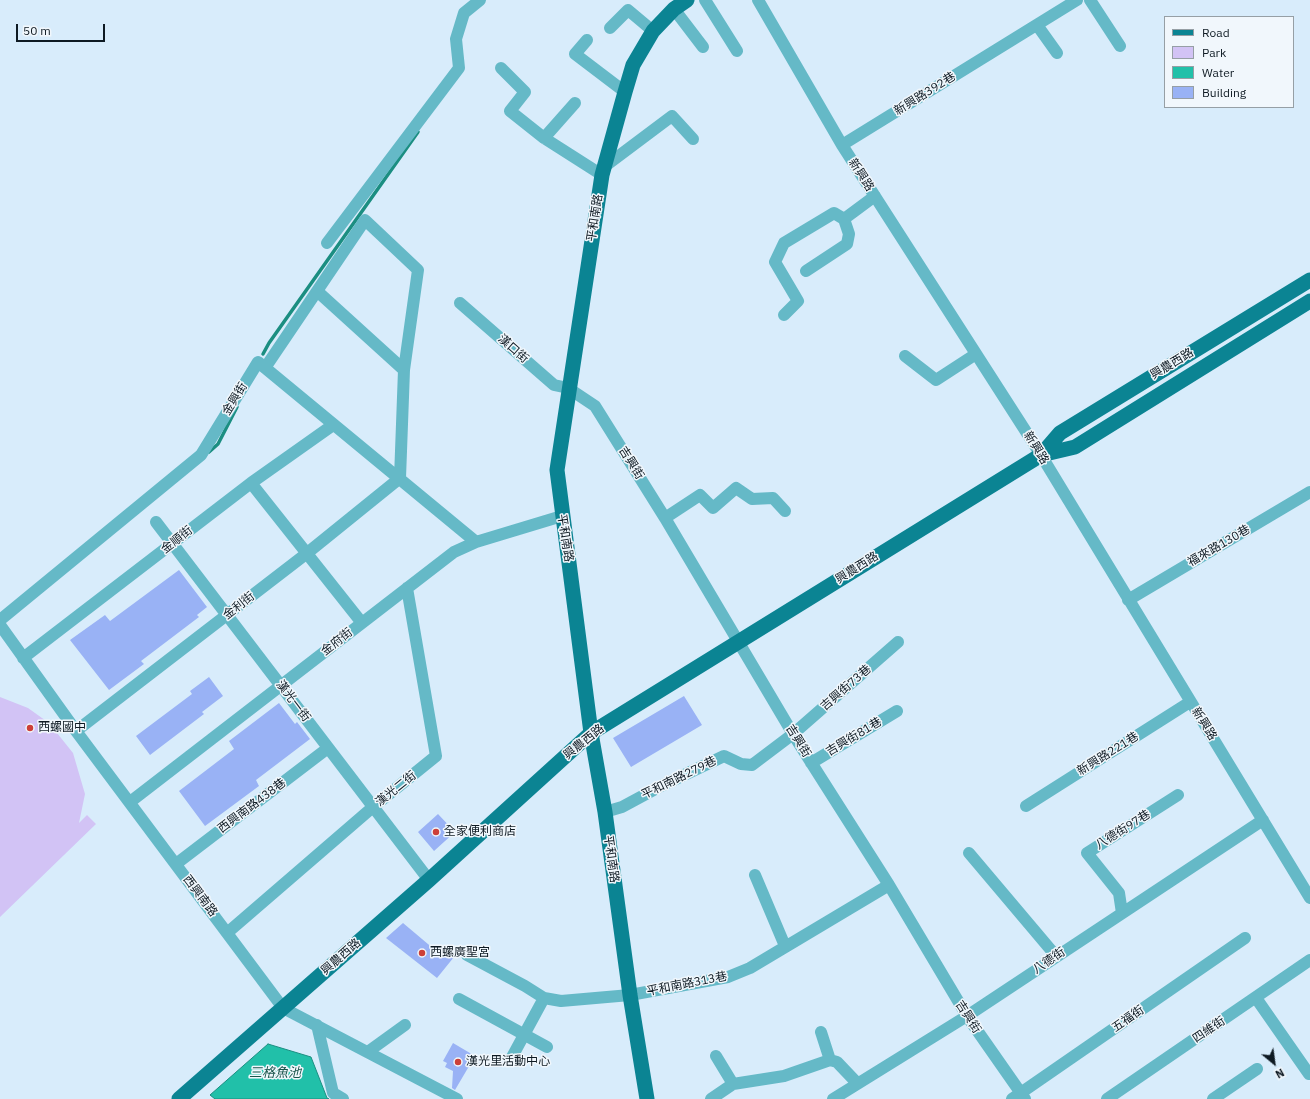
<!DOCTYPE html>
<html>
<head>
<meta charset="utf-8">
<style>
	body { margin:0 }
	#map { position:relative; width:1310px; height:1099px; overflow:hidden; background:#d8ecfb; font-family:"IBM Plex Sans",sans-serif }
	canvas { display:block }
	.legend { position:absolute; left:1164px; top:16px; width:130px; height:92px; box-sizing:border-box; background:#f1f7fc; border:1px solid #969fa5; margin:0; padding:5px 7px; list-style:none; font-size:12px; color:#0e1a23 }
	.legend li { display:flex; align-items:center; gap:8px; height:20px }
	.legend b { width:20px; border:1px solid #969fa5 }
	.north { position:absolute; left:1254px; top:1043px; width:40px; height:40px; -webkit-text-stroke:3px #f1f7fc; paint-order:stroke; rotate:151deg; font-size:11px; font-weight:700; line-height:16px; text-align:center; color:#0e1a23 }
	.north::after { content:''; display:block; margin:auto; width:14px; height:18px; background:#0e1a23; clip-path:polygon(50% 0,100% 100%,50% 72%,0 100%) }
	.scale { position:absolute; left:16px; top:24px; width:89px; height:18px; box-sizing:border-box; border:2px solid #0e1a23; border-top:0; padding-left:5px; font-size:12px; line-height:14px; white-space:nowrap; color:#0e1a23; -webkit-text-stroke:3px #f1f7fc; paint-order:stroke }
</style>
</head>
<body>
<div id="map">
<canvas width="1310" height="1099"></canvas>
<ul class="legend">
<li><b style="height:5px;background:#0b8493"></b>Road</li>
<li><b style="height:11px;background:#d2c3f5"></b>Park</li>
<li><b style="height:11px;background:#21c0a9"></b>Water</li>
<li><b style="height:11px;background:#99b2f5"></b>Building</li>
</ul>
<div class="north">N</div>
<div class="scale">50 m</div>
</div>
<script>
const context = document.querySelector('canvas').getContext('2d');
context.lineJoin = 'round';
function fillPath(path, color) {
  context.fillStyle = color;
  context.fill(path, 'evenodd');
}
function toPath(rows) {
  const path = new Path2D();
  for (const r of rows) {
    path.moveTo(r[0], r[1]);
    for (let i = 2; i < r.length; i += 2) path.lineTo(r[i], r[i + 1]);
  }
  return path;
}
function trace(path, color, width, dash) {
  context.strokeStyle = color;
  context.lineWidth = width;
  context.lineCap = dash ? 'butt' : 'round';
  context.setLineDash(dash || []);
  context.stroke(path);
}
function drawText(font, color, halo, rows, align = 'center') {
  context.font = font + ' "IBM Plex Sans","Noto Sans TC",sans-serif';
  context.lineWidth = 3;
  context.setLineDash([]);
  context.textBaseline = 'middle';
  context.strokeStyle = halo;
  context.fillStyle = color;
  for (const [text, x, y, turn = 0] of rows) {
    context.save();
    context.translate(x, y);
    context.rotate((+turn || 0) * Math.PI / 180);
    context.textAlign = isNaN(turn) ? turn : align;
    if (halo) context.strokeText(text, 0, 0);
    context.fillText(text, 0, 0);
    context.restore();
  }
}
fillPath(toPath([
	[0,697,28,708,49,723,73,753,85,794,79,823,87,815,96,824,0,917]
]), '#d2c3f5');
const water = toPath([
	[268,1044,311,1057,327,1098,329,1099,215,1099,210,1095,268,1044]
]);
fillPath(water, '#21c0a9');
trace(water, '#1b8e81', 1);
trace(toPath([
	[263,354,269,343,418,132],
	[209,452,218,444,237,407]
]), '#1b8e81', 3.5);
fillPath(toPath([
	[179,570,207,607,197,615,199,617,141,661,144,664,109,690,70,640,105,615,110,621],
	[209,677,223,696,202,712,204,714,150,755,136,736,192,694,190,691],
	[684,696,702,725,631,767,613,738],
	[279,703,295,724,297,722,310,739,256,780,259,786,205,826,179,791,234,749,229,741],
	[438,814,455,832,434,851,418,832],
	[403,923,441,955,445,950,454,957,437,978,386,938],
	[453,1043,475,1056,455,1090,452,1088,453,1071,445,1067,447,1063,443,1061]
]), '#99b2f5');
trace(toPath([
	[705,0,737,51],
	[758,0,842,145,1041,455,1310,898],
	[1090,0,1120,46],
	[674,9,703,47],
	[1037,25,1057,53],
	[610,28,628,10,653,31],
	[587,40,575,54,625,92],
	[501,68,525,92,510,111,544,138,602,175],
	[544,138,575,103],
	[842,145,1077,0],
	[604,167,672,116,693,139],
	[844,219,875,196],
	[327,243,459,68,456,39,464,13,480,0],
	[317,291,404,370],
	[460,303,554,385,568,388,595,406,665,518,793,734,889,885,967,1016,1025,1099],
	[784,315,798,301,775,262,784,243,834,213,844,219,849,234,847,244,806,271],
	[905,356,936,380,976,354],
	[251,483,362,623],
	[665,518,700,495,713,508,736,488,752,499,773,498,785,511],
	[156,522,429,880],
	[1128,600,1310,492],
	[0,620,201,455,258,362,476,542],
	[0,625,76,731,283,1008,457,1099],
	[23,658,251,483,333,425],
	[76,731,306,554,400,478,404,370,418,270,365,220,265,368],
	[811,763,897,711],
	[130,802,454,552,476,542,562,516],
	[1026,806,1190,702],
	[605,812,622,807,661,786,724,756,741,764,752,765,793,734,898,642],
	[969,853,1056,956],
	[176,864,328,748],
	[755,875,785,946],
	[1122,913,1119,893,1087,853,1178,795],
	[227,933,373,807,436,756,407,588],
	[467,955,525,986,544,998,561,1001,630,995,728,977,750,968,889,885],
	[1256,998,1309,1074],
	[459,999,547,1047],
	[317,1025,333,1093,343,1099],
	[821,1032,830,1060],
	[369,1051,405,1025],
	[716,1056,733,1084,784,1076,830,1060,837,1062,857,1083],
	[512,1057,544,998],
	[711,1099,733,1084],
	[833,1099,967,1016,1263,820],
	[1012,1099,1245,938],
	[1107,1099,1310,960],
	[1213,1099,1257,1069]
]), '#65b9c7', 12);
trace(toPath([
	[1041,455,1075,447,1310,301],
	[179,1099,429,880,591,733,1041,455,1060,433,1310,280],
	[647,1099,630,995,605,812,591,733,557,470,602,175,625,92,633,65,653,31,674,9,687,0]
]), '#0b8493', 15);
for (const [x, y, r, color] of [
	[30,728,4,"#cd3f38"],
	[436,832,4,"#cd3f38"],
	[422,953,4,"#cd3f38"],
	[458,1062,4,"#cd3f38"]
]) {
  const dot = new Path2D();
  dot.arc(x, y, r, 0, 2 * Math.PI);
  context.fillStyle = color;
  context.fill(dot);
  trace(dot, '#f1f7fc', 1.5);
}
drawText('12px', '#0e1a23', '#f1f7fc', [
	["新興路392巷",925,94,-32],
	["新興路",861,175,57],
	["平和南路",595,218,-81],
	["漢口街",513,349,41],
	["興農西路",1172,364,-31],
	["金興街",235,399,-58],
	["新興路",1036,448,58],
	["吉興街",631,463,58],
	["平和南路",565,538,81],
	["金順街",177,540,-38],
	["福來路130巷",1219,546,-30],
	["興農西路",857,568,-32],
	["金利街",239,606,-38],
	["金府街",337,642,-38],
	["吉興街73巷",846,688,-41],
	["漢光一街",293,701,53],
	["新興路",1204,724,58],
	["吉興街81巷",854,737,-31],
	["吉興街",798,741,58],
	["興農西路",584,742,-39],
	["新興路221巷",1108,754,-32],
	["平和南路279巷",679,778,-26],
	["漢光二街",396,789,-39],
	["西興南路438巷",252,806,-37],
	["八德街97巷",1123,830,-32],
	["平和南路",611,859,82],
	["西興南路",200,896,53],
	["興農西路",341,957,-41],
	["八德街",1049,961,-34],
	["平和南路313巷",687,984,-11],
	["吉興街",968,1017,57],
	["五福街",1128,1019,-35],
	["四維街",1209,1030,-34]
]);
drawText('12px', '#0e1a23', '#f1f7fc', [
	["西螺國中",38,728],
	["全家便利商店",444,832],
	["西螺廣聖宮",430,953],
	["漢光里活動中心",466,1062]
], 'left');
drawText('italic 13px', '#18544a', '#f1f7fc', [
	["三格魚池",275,1073]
]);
</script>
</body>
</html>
